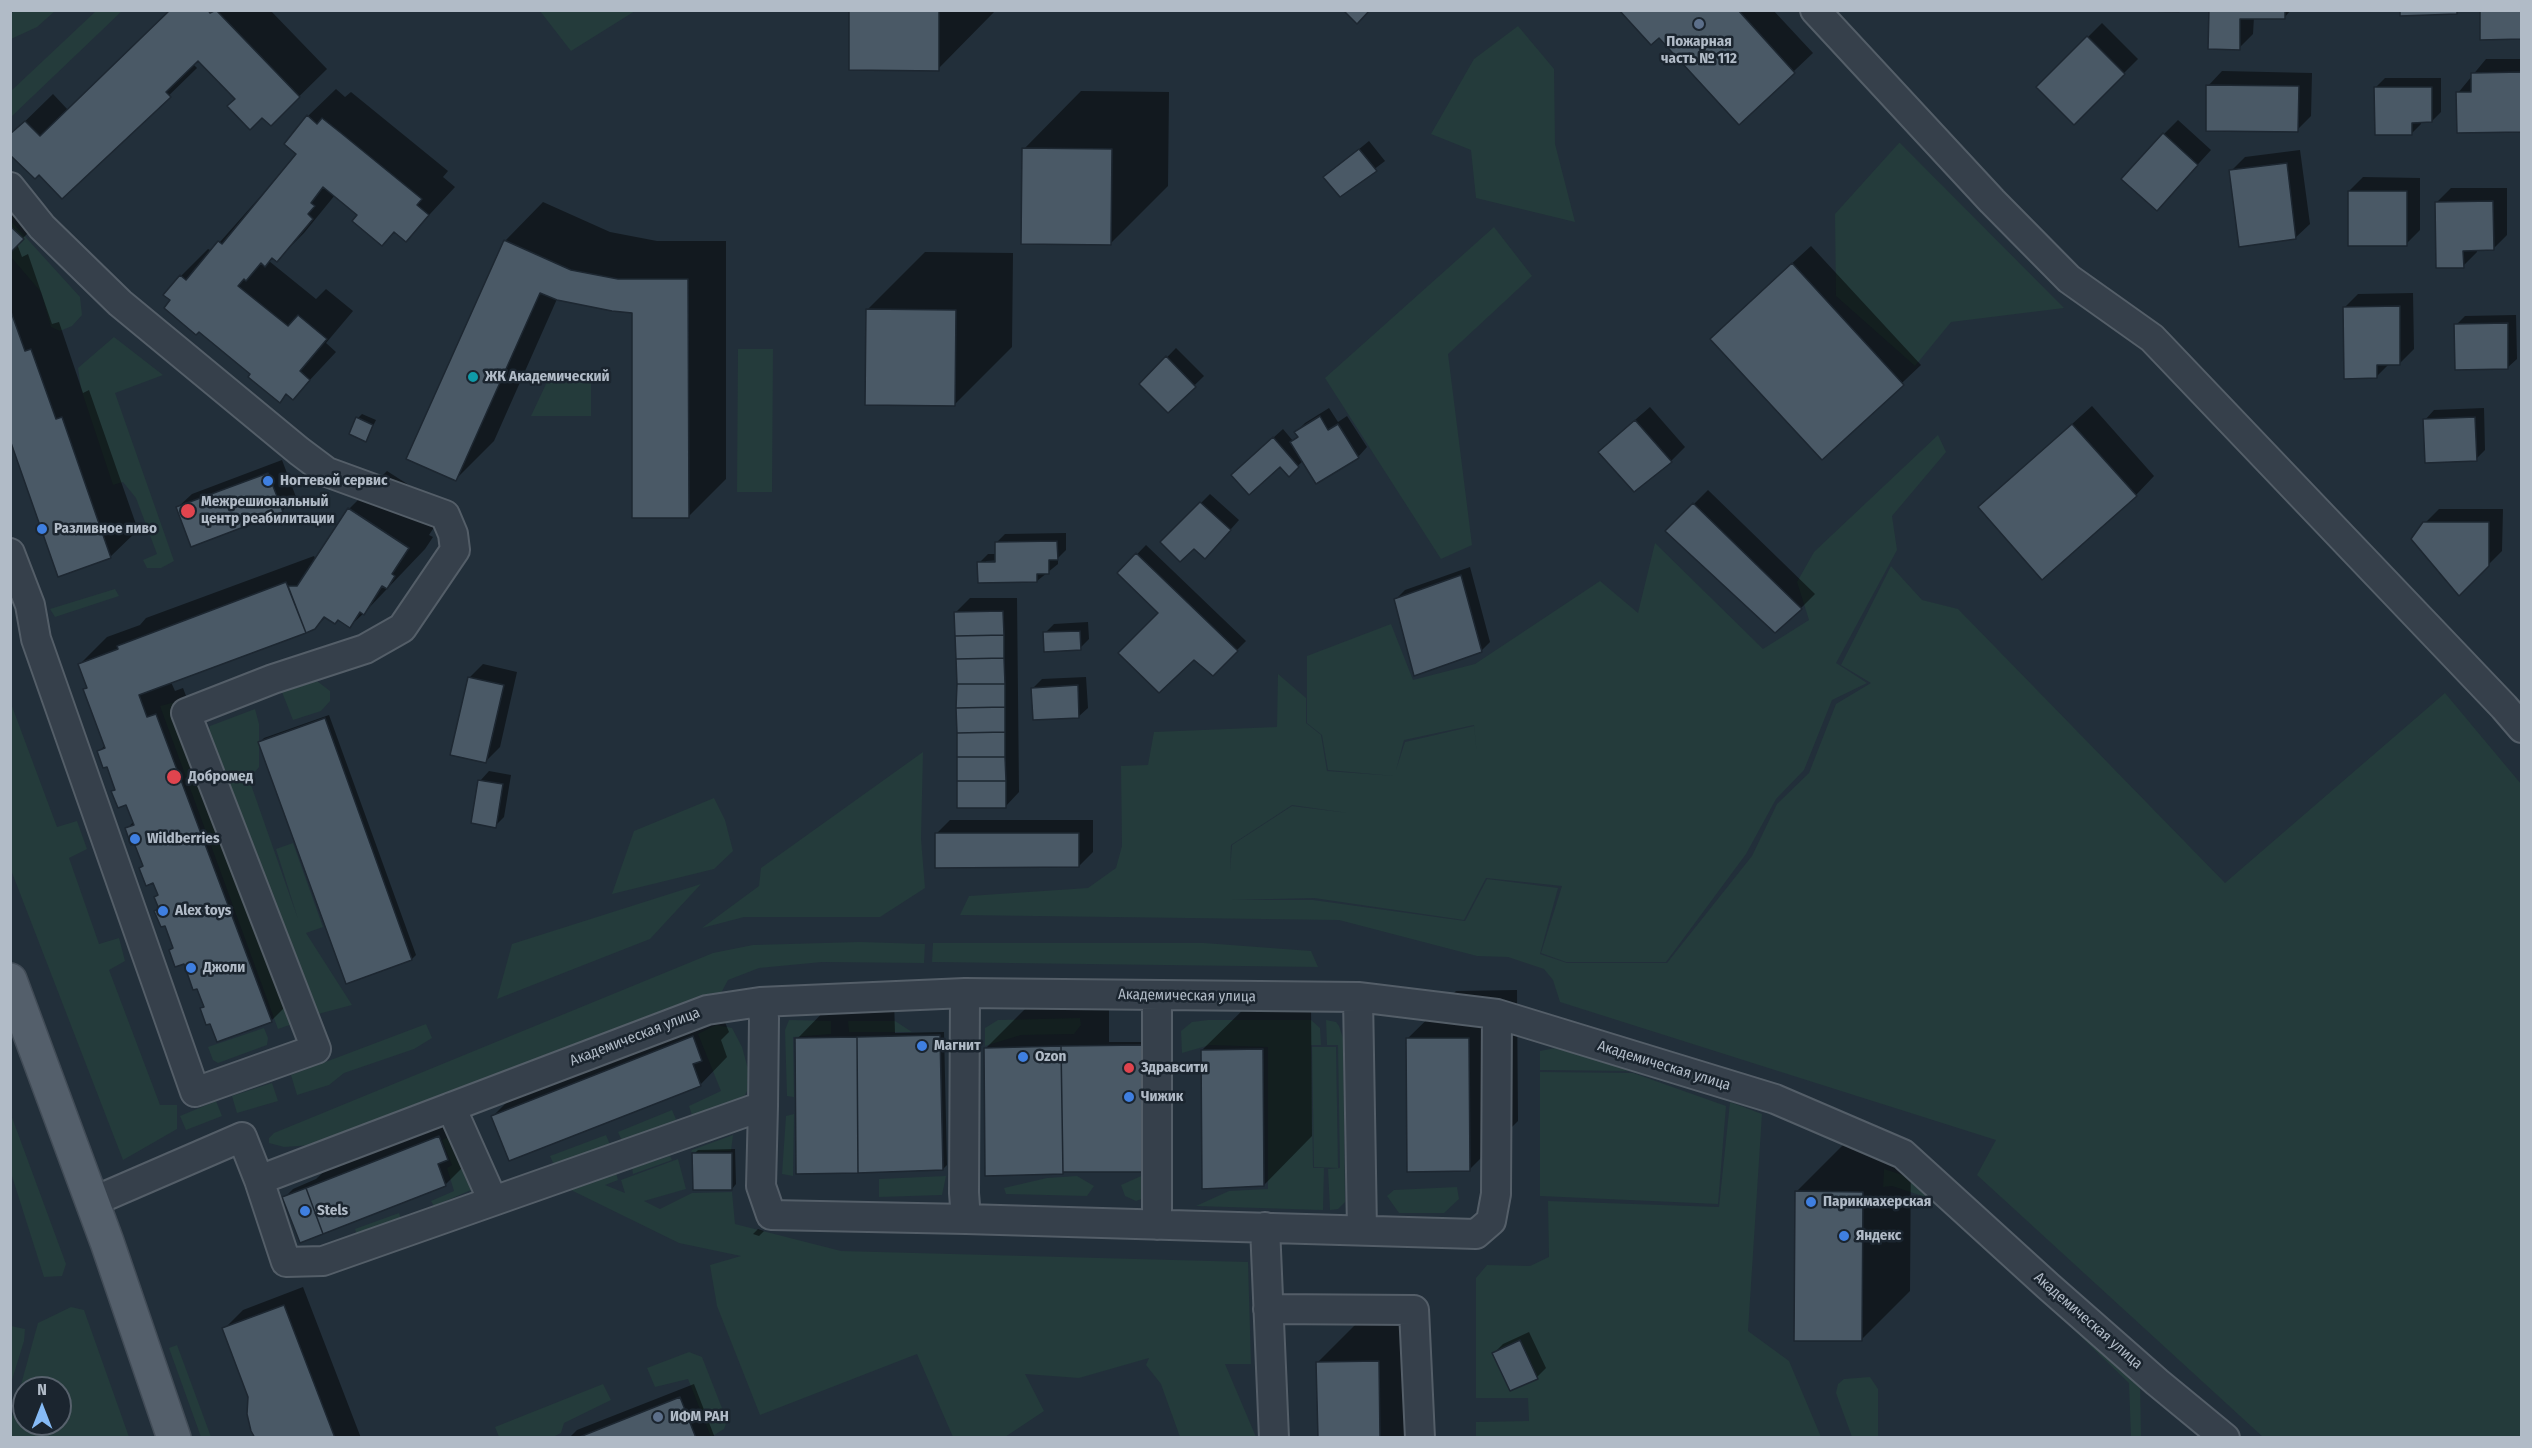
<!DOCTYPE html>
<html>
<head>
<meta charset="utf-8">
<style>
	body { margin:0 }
	#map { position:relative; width:2532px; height:1448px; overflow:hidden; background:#222f3a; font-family:"Fira Sans Condensed",sans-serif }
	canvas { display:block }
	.frame { position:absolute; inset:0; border:12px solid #b1bbc7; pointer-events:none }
	.north { position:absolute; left:12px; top:1376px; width:60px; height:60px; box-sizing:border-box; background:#1b252f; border:2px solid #57616c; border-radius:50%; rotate:0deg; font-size:16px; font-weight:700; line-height:24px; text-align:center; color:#b1bbc7 }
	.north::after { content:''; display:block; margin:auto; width:21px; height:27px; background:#86bbf6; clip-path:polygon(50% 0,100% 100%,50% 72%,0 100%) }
</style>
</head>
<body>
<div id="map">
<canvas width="2532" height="1448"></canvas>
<div class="frame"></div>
<div class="north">N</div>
</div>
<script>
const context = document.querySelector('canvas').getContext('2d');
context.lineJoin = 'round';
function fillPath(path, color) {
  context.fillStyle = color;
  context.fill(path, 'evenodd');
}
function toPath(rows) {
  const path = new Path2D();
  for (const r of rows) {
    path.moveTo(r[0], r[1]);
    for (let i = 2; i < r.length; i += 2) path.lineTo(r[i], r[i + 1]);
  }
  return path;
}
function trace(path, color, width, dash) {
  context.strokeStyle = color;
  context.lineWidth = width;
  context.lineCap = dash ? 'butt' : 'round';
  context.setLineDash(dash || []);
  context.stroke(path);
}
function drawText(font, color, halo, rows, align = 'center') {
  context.font = font + ' "Fira Sans Condensed",sans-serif';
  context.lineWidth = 5;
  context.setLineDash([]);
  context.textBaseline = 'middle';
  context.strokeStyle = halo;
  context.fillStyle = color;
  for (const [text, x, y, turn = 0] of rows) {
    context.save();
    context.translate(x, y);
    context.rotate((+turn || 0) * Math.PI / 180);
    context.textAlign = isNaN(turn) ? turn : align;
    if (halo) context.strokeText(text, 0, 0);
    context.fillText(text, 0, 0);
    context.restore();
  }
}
fillPath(toPath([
	[14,11,14,10,55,11,37,27,11,39,11,14],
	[96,11,122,11,11,117,11,91],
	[540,11,635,11,571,51],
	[1518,26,1554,69,1555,144,1575,222,1476,198,1471,150,1431,134,1474,59],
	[1899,143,1900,143,2064,308,1951,322,1915,366,1836,296,1835,214],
	[10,220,80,297,82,315,72,326,60,331,51,327,41,292,11,257],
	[1494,227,1532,276,1448,354,1472,545,1441,559,1325,378],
	[114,337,163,375,115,393,174,561,161,568,147,568,143,560,157,554,136,498,123,482,113,485,81,389,78,368],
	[738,349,773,349,772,492,737,492],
	[547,382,591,382,591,416,531,416],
	[1938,435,1946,452,1892,516,1897,550,1836,663,1867,683,1832,700,1804,770,1776,799,1746,854,1666,962,1566,962,1541,953,1562,886,1486,878,1464,920,1314,898,1232,900,1313,900,1465,921,1487,879,1558,888,1540,954,1567,963,1667,963,1752,856,1777,804,1809,773,1836,704,1871,683,1841,665,1891,566,1922,600,1958,609,2225,883,2445,693,2521,784,2521,1437,2263,1437,1977,1175,1996,1140,1560,1002,1553,980,1544,969,1508,957,1477,956,1339,920,960,915,969,896,1088,888,1116,868,1122,846,1121,766,1148,765,1154,732,1277,727,1278,674,1306,698,1306,723,1321,735,1327,771,1395,776,1328,770,1322,735,1307,723,1307,656,1391,624,1413,680,1475,664,1600,581,1638,613,1655,543,1763,649,1809,620,1797,582,1814,552],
	[1474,725,1477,755,1474,726,1405,742,1396,770,1404,740],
	[1292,805,1348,813,1292,806,1232,845,1230,871,1231,845],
	[115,589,119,596,55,617,50,609],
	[317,681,330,691,330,701,321,711,293,720,282,692],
	[10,701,57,827,77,821,87,849,69,858,99,944,119,938,125,961,109,970,160,1105,177,1105,177,1129,123,1160,11,870],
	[179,701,291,1002,295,1023,278,1029,160,706],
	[255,709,259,724,259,767,249,779,298,919,276,849,293,843,323,927,306,933,352,1005,318,1014,207,737,210,726],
	[923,752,921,839,925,888,880,917,744,917,702,928,759,886,761,868],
	[714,798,725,820,733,851,714,869,612,894,634,831],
	[701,884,650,939,497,999,512,944],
	[860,942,925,944,924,963,822,962,759,968,728,980,721,993,312,1145,284,1147,269,1143,269,1138,274,1133,713,953,753,945],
	[933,943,1204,943,1311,951,1318,967,932,962],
	[1080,1018,1081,1025,1074,1034,1021,1035,985,1046,985,1028,998,1020],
	[789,1020,831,1021,831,1034,793,1037,794,1097,787,1096,785,1030],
	[1208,1020,1311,1020,1320,1028,1321,1045,1311,1045,1313,1168,1324,1168,1323,1210,1196,1206,1229,1191,1268,1189,1268,1047,1210,1045,1182,1053,1181,1031,1192,1022],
	[1326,1020,1336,1022,1339,1026,1343,1038,1345,1202,1338,1209,1330,1210,1328,1169,1340,1168,1338,1045,1327,1045],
	[848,1021,895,1021,912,1032,849,1032],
	[426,1024,432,1038,414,1049,344,1073,329,1085,297,1095,291,1075],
	[716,1025,732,1028,742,1047,748,1069,747,1091,743,1099,693,1118,689,1106,721,1091,698,1034],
	[264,1028,268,1038,267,1045,218,1063,213,1060,208,1047],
	[1312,1047,1336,1047,1338,1168,1314,1167],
	[1555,1048,1633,1071,1540,1070,1540,1051],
	[1540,1072,1633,1073,1726,1106,1718,1204,1540,1196],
	[272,1083,278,1101,237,1113,232,1096],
	[216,1101,222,1116,186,1130,180,1116],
	[1730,1102,1762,1114,1748,1331,1789,1361,1821,1437,1476,1438,1476,1422,1529,1421,1528,1398,1476,1398,1476,1278,1487,1265,1530,1266,1549,1257,1548,1201,1719,1207],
	[672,1110,678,1124,623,1143,618,1132],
	[10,1112,66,1264,62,1276,44,1277,11,1173],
	[794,1114,793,1176,782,1174,786,1116],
	[606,1135,611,1147,554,1165,550,1156],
	[733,1135,731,1151,691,1152,692,1150],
	[451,1136,471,1190,434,1206,431,1201,454,1191,447,1168,452,1165,442,1140],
	[670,1156,672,1160,633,1174,632,1168],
	[678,1159,686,1189,644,1201,660,1209,692,1193,732,1192,735,1224,841,1251,1248,1262,1251,1364,1225,1364,1256,1437,1180,1437,1161,1384,1146,1365,1149,1358,1079,1378,1025,1374,1044,1411,1005,1437,953,1437,917,1354,760,1415,717,1306,710,1265,741,1256,679,1243,571,1190,580,1187,579,1185,616,1173,618,1180,605,1185,625,1193,621,1180],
	[1157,1169,1147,1197,1136,1201,1125,1196,1121,1185],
	[1884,1169,1930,1184,2034,1281,2028,1287,1938,1201,1892,1186,1883,1187],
	[946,1176,942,1195,879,1197,879,1179],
	[1077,1176,1094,1186,1087,1196,1006,1194,1004,1188,1047,1178],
	[1457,1187,1459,1199,1444,1213,1399,1213,1387,1196,1394,1190],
	[399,1213,401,1219,357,1235,355,1229],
	[71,1307,84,1310,129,1437,11,1437,11,1421,38,1323],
	[24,1388,60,1388,60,1424,24,1424],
	[11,1326,25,1329,24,1341,11,1383],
	[2081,1326,2140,1381,2141,1437,2131,1437,2129,1383,2076,1332],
	[177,1345,211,1437,201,1437,169,1348],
	[689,1352,702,1357,727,1421,724,1429,711,1437,688,1379,655,1387,647,1368],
	[1870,1377,1878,1389,1878,1437,1852,1437,1836,1393,1838,1384,1844,1379],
	[603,1384,611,1400,564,1423,561,1433,553,1437,499,1437,495,1427]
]), '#243b3b');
fillPath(toPath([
	[171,10,270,10,327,69,271,124,237,99,198,59,193,64,197,68,79,183,10,136,53,94,68,110],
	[851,10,996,10,938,69],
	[1621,10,1773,10,1813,53,1739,123,1659,36],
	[2210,10,2291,10,2284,18,2254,17,2253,34,2239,48],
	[2102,23,2138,59,2074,123,2038,87],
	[2486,59,2522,59,2522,130,2458,93],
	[2222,71,2312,73,2311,116,2297,130,2208,86],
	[2385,78,2441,78,2441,112,2432,121,2421,121,2421,124,2412,133,2376,87],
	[336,89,345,97,351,92,448,171,443,177,455,187,406,240,395,231,382,244,359,215,335,195,304,233,277,260,273,257,269,261,316,299,326,289,353,311,326,343,336,352,293,398,287,393,279,401,172,300,181,276,208,249,212,251,298,154,308,116],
	[1081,91,1169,92,1168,186,1111,243,1024,149],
	[2178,120,2211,150,2170,195,2164,134],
	[1369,141,1385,161,1340,195,1325,177],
	[2300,150,2310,224,2295,238,2231,171,2245,157],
	[2363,177,2420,178,2420,230,2406,244,2349,191],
	[22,183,50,211,17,244,22,257,28,254,52,324,59,322,83,393,89,390,138,530,110,557,10,435,10,194],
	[2451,188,2507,188,2507,235,2493,249,2477,249,2477,252,2463,266,2437,202],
	[543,202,610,232,657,241,726,241,726,479,688,517,634,311,557,299,494,441,455,480,505,241],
	[1811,246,1921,365,1822,458,1730,320],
	[925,252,1013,253,1012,347,955,404,867,310],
	[2413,293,2414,349,2400,363,2390,363,2376,377,2344,308,2358,294],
	[2516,315,2517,359,2507,368,2456,325,2465,316],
	[1176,348,1204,376,1168,411,1141,384],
	[2092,406,2154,476,2136,495,1980,507],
	[1650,407,1685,447,1671,461,1614,438],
	[1329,408,1338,422,1347,416,1367,447,1358,457,1303,461,1289,474,1280,465,1242,466,1283,429,1293,441,1298,436,1296,432,1305,423],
	[2484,408,2485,450,2476,459,2425,420,2434,410],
	[362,414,376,420,366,440,358,418],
	[282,460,296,497,282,511,177,508,192,494],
	[387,471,446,509,429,535,433,537,425,549,364,613,350,626,338,618,326,617,314,628,171,682,175,691,183,688,299,993,271,1021,211,1022,201,1009,205,1005,184,963,170,950,174,947,165,924,156,911,160,907,159,894,154,881,141,868,144,865,135,841,127,829,134,821,127,803,113,791,116,788,108,765,99,752,105,745,85,690,88,686,80,664,107,637,140,625,146,618,314,556,316,560,349,509],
	[1708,490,1815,594,1801,608,1667,531],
	[1210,494,1239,520,1214,548,1162,542],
	[2439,509,2503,509,2502,551,2459,594,2425,523],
	[1066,533,1066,550,1058,558,1058,564,1037,581,979,563,988,554,996,554,996,543,1005,534],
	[1002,560,1003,563,986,564,986,561],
	[1146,545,1246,641,1213,674,1160,612,1119,573],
	[1470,567,1490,642,1481,651,1395,600,1405,590],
	[970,598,1017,598,1019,792,1005,807,959,807,956,612],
	[1088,622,1089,639,1080,648,1045,633,1054,624],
	[483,664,517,672,500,747,486,761,469,678],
	[1086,677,1088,708,1078,717,1033,688,1042,679],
	[329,715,416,955,412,959,260,742,264,738],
	[489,771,511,775,504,817,495,826,480,781],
	[950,820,1093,820,1093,852,1079,866,936,834],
	[1517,990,1518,1121,1469,1170,1407,1039,1456,991],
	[1109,998,1109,1042,1146,1042,1062,1173,986,1048,1034,1000],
	[894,999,895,1033,944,1032,947,1165,943,1169,797,1039,835,1000],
	[1311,1001,1312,1136,1264,1185,1202,1050,1251,1002],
	[720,1010,729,1032,721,1040,727,1057,700,1085,493,1116,520,1089],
	[466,1109,473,1157,446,1184,301,1241,284,1198,293,1189,316,1179,335,1161],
	[1845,1143,1911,1144,1910,1291,1862,1339,1796,1192],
	[735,1149,736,1184,732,1189,694,1154,698,1150],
	[758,1229,764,1231,759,1236,753,1234],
	[303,1287,361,1438,256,1438,250,1397,224,1329,243,1310],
	[1416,1323,1419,1438,1319,1438,1318,1362,1356,1324],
	[1529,1332,1546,1368,1537,1377,1510,1389,1494,1353,1503,1344],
	[694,1384,715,1438,569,1438,577,1430]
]), '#0007');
const building = toPath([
	[170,10,208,10,210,13,216,10,300,97,271,126,262,118,250,130,227,106,235,99,198,61,166,92,171,97,62,199,39,175,35,179,10,155,10,134,25,121,40,136,170,10],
	[849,10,939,10,939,71,849,70,849,10],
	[1343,10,1370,10,1357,24,1343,10],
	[1619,10,1738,10,1795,73,1739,125,1659,38,1651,45,1619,10],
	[2122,10,2179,10,2179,12,2122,10],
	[2209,10,2285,10,2285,19,2240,19,2240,50,2208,49,2209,10],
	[2400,10,2457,10,2457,14,2400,16,2400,10],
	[2480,10,2522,10,2522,39,2480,40,2480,10],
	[2087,36,2125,74,2074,125,2036,87,2087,36],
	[2522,72,2522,132,2457,133,2456,92,2471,92,2471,73,2522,72],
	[2206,85,2299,86,2298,132,2206,131,2206,85],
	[2374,87,2432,87,2432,122,2412,123,2412,135,2375,135,2374,87],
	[307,115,317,124,322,118,341,133,422,199,417,205,429,215,406,242,394,232,382,246,352,221,357,215,323,187,311,203,315,206,308,214,313,219,277,262,272,258,265,267,261,263,246,281,244,279,238,286,288,326,298,315,327,339,300,371,310,380,293,400,286,394,280,403,248,377,250,374,199,332,196,335,164,308,170,300,163,295,180,275,186,280,218,241,222,244,296,154,284,144,307,115],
	[2163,133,2198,165,2157,211,2121,179,2163,133],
	[1022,148,1112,149,1111,245,1021,244,1022,148],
	[1359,149,1377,171,1340,197,1323,177,1359,149],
	[2287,163,2296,239,2239,247,2229,170,2287,163],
	[2348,191,2407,191,2407,246,2348,246,2348,191],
	[2493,201,2494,250,2463,251,2464,268,2436,268,2435,202,2493,201],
	[10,226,24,239,10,253,10,226],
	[504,240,571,270,618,279,688,279,689,518,632,518,632,313,612,311,557,300,540,293,456,481,406,459,504,240],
	[1792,263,1904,385,1822,460,1710,339,1792,263],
	[2400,306,2400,365,2377,365,2377,378,2344,379,2343,307,2400,306],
	[10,309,25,351,31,349,56,419,62,417,111,558,58,577,10,440,10,309],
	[866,309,956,310,955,406,865,405,866,309],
	[2508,323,2508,369,2455,370,2454,324,2508,323],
	[1166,356,1196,387,1168,413,1139,384,1166,356],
	[1320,416,1328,430,1338,424,1359,458,1316,484,1290,442,1298,437,1294,432,1320,416],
	[356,417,373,425,366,442,349,434,356,417],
	[2475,417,2477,461,2425,463,2423,419,2475,417],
	[1635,420,1672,462,1634,492,1598,452,1635,420],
	[2072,424,2137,496,2042,580,1978,507,2072,424],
	[1273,437,1299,467,1289,477,1280,467,1249,495,1231,475,1273,437],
	[268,473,283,512,191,547,176,507,268,473],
	[1200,502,1231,530,1205,559,1194,549,1180,562,1160,542,1200,502],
	[1693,503,1802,609,1775,633,1665,531,1693,503],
	[348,508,409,548,392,574,395,576,387,589,382,586,364,615,360,612,350,628,338,620,335,624,324,617,315,629,306,633,288,586,297,586,348,508],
	[2423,522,2489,522,2489,566,2459,596,2411,539,2423,522],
	[1057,541,1058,560,1049,560,1049,574,1037,574,1037,582,978,583,977,562,995,562,995,542,1057,541],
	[1136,553,1238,651,1213,676,1194,660,1159,693,1118,653,1158,613,1117,573,1136,553],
	[1461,575,1482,652,1414,676,1394,599,1461,575],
	[286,582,306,633,139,695,147,717,156,714,272,1022,217,1042,210,1024,206,1025,200,1008,204,1007,197,989,193,990,184,964,175,967,169,950,173,948,165,926,161,927,154,911,159,909,154,897,158,895,153,883,146,886,139,868,143,866,134,843,131,845,125,828,134,825,126,805,118,808,111,791,115,790,107,767,103,768,97,751,105,748,83,689,87,688,78,664,118,649,117,646,286,582],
	[1003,611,1004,635,955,636,954,612,1003,611],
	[1080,631,1081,650,1044,652,1043,632,1080,631],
	[1004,635,1004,658,956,659,955,636,1004,635],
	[1004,658,1005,684,957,684,956,659,1004,658],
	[468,677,504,685,486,763,450,755,468,677],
	[957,684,1005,684,1005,707,956,708,957,684],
	[1078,685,1079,718,1033,720,1031,688,1078,685],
	[1005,707,1005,732,957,733,956,708,1005,707],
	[325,718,412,960,346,984,258,742,325,718],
	[1005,732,1005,757,957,757,957,733,1005,732],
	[957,757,1005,757,1006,781,957,781,957,757],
	[478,780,503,784,496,828,471,823,478,780],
	[957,781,1006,781,1006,808,957,808,957,781],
	[935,833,1079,833,1079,867,935,868,935,833],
	[940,1035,943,1170,858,1173,857,1037,940,1035],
	[693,1036,702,1061,693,1064,701,1086,509,1161,491,1116,693,1036],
	[857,1037,858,1173,796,1174,795,1038,857,1037],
	[1406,1038,1469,1038,1470,1171,1407,1172,1406,1038],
	[1143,1045,1143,1172,1063,1172,1061,1046,1143,1045],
	[1061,1046,1063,1174,985,1176,984,1048,1061,1046],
	[1263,1049,1264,1186,1202,1189,1201,1050,1263,1049],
	[439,1136,448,1160,438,1164,446,1186,323,1234,306,1188,439,1136],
	[692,1153,732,1153,732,1190,693,1190,692,1153],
	[306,1188,323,1234,300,1243,282,1197,306,1188],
	[1795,1191,1863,1192,1862,1341,1794,1341,1795,1191],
	[284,1305,335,1438,255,1438,251,1431,247,1414,248,1397,222,1328,284,1305],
	[1520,1340,1538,1379,1510,1391,1492,1353,1520,1340],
	[1379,1361,1380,1438,1318,1438,1316,1362,1379,1361],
	[680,1397,696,1438,577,1438,680,1397]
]);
fillPath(building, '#4a5966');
trace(building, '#1d2731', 1.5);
const minor = toPath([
	[1815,10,1992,201,2069,279,2152,338,2504,707,2522,728],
	[10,187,42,227,120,303,299,451,327,472,445,515,453,534,455,550,402,628,365,649,273,679,186,713,316,1049,195,1092,36,639,30,605,10,553],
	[965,993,964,1193,966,1219,1476,1234,1491,1221,1496,1194,1497,1014],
	[1157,995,1157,1225],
	[1358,997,1362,1230],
	[763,1106,761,1186,771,1215,966,1219],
	[451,1107,493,1201],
	[259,1180,286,1262,323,1261,678,1136,763,1106,764,1018,760,1002],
	[92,1202,242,1137,259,1180,707,1010,760,1002,965,993,1358,997,1497,1014,1775,1099,1903,1154,2048,1286,2157,1382,2225,1438],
	[1265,1227,1274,1438],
	[1268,1309,1414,1310,1420,1438]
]);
const primary = toPath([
	[10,980,107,1242,174,1438]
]);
trace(minor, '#545e68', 32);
trace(primary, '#424c57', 36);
trace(minor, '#36404b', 28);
trace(primary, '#545f6b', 33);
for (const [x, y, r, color] of [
	[1699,24,6,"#5c6f8a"],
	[473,377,6,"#0f9aa8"],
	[268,481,6,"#3f7fe0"],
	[188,511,8,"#e0444e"],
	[42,529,6,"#3f7fe0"],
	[174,777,8,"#e0444e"],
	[135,839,6,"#3f7fe0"],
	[163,911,6,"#3f7fe0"],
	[191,968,6,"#3f7fe0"],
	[922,1046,6,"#3f7fe0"],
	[1023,1057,6,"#3f7fe0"],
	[1129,1068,6,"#e0444e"],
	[1129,1097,6,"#3f7fe0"],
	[1811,1202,6,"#3f7fe0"],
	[305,1211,6,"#3f7fe0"],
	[1844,1236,6,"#3f7fe0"],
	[658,1417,6,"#5c6f8a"]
]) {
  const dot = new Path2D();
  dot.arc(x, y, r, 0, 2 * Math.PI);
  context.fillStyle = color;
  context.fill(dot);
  trace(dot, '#1b252f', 2);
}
drawText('bold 15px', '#b1bbc7', '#1b252f', [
	["Пожарная",1699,42,"center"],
	["часть № 112",1699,59,"center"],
	["ЖК Академический",485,377],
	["Ногтевой сервис",280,481],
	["Межрешиональный",201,502],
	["центр реабилитации",201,519],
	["Разливное пиво",54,529],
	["Добромед",188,777],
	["Wildberries",147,839],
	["Alex toys",175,911],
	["Джоли",203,968],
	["Магнит",934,1046],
	["Ozon",1035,1057],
	["Здравсити",1141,1068],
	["Чижик",1141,1097],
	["Парикмахерская",1823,1202],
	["Stels",317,1211],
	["Яндекс",1856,1236],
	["ИФМ РАН",670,1417]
], 'left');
drawText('15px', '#b1bbc7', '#1b252f', [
	["Академическая улица",1187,996,1],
	["Академическая улица",635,1037,-21],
	["Академическая улица",1664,1066,17],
	["Академическая улица",2088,1321,41]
]);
</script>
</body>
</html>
